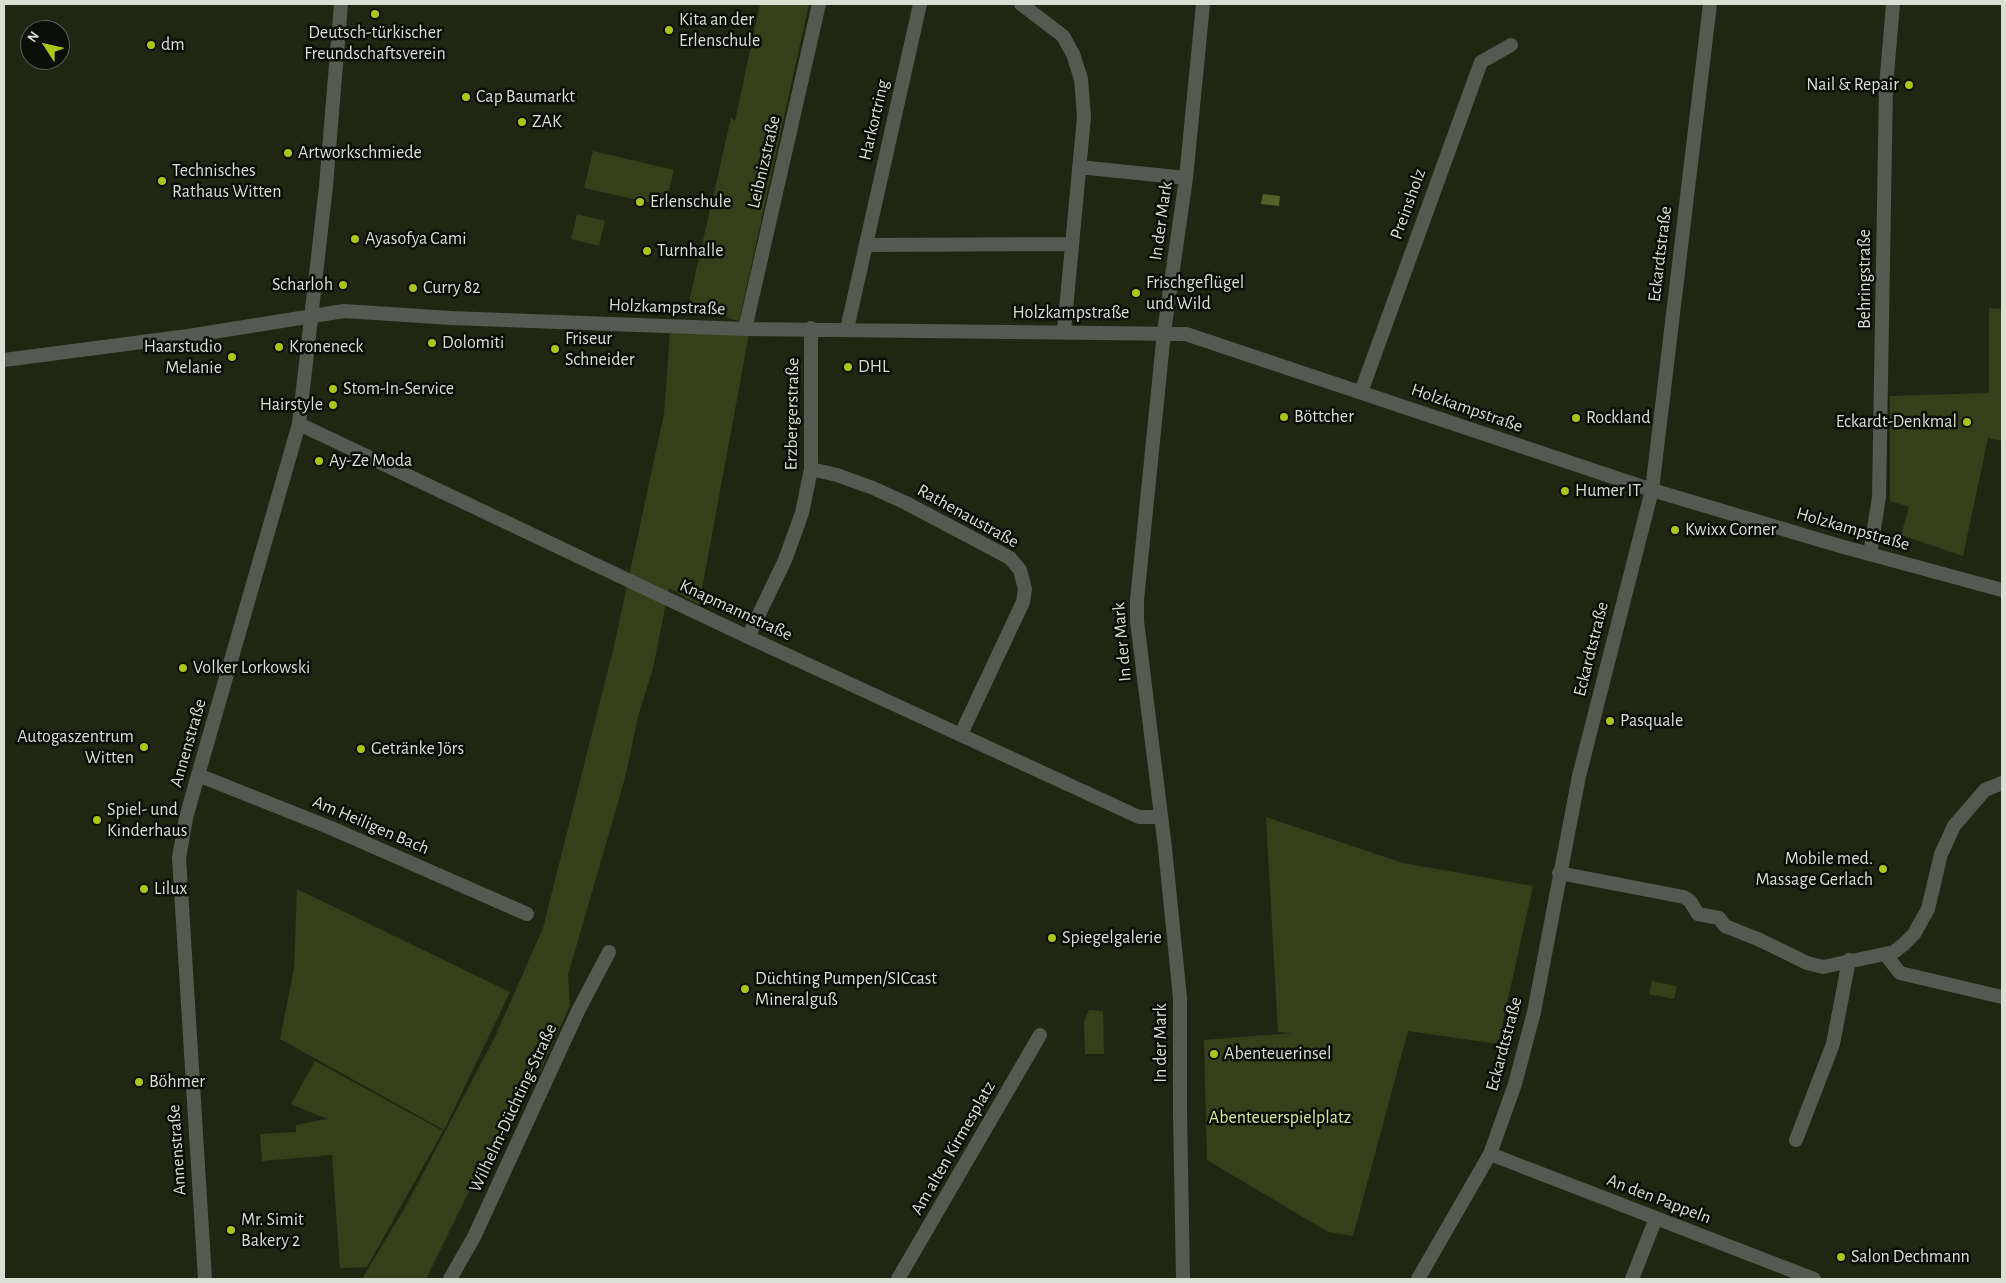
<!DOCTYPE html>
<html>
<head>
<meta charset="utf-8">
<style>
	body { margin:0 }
	#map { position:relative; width:2006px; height:1283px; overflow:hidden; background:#212612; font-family:"Alegreya Sans",sans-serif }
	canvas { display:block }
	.frame { position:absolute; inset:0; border:5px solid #dbdfd2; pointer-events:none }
	.north { position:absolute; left:20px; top:20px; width:50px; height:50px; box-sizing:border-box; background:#0b0e06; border:1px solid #5e6258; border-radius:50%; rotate:305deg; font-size:14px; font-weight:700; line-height:20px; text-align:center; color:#dbdfd2 }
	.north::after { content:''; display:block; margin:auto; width:18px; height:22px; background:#aac719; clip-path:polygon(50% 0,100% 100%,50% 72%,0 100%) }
</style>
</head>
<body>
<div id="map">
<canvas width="2006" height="1283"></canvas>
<div class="frame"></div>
<div class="north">N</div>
</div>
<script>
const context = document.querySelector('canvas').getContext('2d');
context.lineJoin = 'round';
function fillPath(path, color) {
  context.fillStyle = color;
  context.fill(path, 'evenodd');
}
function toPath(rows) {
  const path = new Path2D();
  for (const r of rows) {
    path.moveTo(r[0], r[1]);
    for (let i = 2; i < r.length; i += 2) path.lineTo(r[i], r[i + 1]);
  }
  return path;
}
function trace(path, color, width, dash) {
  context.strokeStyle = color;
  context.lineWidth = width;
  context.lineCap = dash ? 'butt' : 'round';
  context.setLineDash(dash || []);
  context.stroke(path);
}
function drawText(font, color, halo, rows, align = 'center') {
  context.font = font + ' "Alegreya Sans",sans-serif';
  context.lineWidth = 5;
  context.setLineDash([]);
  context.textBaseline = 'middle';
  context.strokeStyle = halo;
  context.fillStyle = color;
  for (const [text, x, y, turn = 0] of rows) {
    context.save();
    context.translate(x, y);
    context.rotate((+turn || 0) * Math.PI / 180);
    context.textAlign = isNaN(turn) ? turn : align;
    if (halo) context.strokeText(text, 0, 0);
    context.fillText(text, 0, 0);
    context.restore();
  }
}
fillPath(toPath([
	[760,4,809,4,739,321,688,306,731,118,735,121],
	[593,151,674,170,665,206,584,188],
	[577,214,605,221,599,246,571,239],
	[1989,308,2002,309,2002,441,1988,438,1963,556,1901,535,1909,507,1890,501,1890,396,1989,393],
	[670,332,749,334,699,605,669,588,653,668,638,717,625,778,568,975,570,1005,540,1072,530,1068,426,1279,362,1279,407,1204,495,1037,543,928,614,646,664,414],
	[1266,817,1403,863,1533,886,1498,1044,1408,1031,1353,1236,1328,1232,1207,1160,1204,1040,1293,1033,1278,1032],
	[297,889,510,992,444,1130,280,1039,294,968],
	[1652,981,1677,986,1674,999,1649,994],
	[1089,1010,1103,1011,1104,1054,1085,1054,1084,1021],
	[315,1061,443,1131,367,1267,340,1268,332,1155,262,1161,260,1134,296,1132,296,1125,327,1119,291,1104]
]), '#363f19');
fillPath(toPath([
	[1263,194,1280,196,1279,206,1261,204]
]), '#536027');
trace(toPath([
	[1021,4,1063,36,1073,54,1081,79,1084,117,1064,331],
	[1079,167,1186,178],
	[866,245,1071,244],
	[745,329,819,4],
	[847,329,920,4],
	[4,360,188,336,344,311,451,318,745,329,1186,334,1652,490,1840,546,2002,590],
	[1361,392,1481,62,1511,45],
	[299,424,748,637,1139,817,1161,817],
	[811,469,837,475,873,488,906,503,1010,558,1020,570,1025,589,1023,602,961,734],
	[1870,554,1879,497,1886,86,1893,4],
	[748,637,785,560,802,513,811,469,811,328],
	[198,775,331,828,527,914],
	[1559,873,1684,897,1690,901,1698,914,1719,918,1725,926,1760,940,1807,963,1823,967,1894,952,1904,944,1914,934,1928,909,1941,854,1954,826,1985,790,2002,783],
	[1885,954,1900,973,2002,997],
	[1796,1140,1833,1044,1849,960],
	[1490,1154,1814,1279],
	[450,1279,474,1237,578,1011,609,952],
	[898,1279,1040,1035],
	[1183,1279,1180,1112,1180,998,1165,848,1137,621,1137,600,1164,332,1186,178,1203,4],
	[1418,1279,1490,1154,1515,1084,1534,1012,1579,776,1652,490,1710,4],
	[1632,1279,1656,1218]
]), '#56594f', 14);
trace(toPath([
	[205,1279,179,858,186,818,198,775,299,424,326,186,341,4]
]), '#56594f', 14);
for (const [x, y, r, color] of [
	[375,14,5,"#aac719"],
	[669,30,5,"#aac719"],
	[151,45,5,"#aac719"],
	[1909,85,5,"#aac719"],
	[466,97,5,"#aac719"],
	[522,122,5,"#aac719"],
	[288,153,5,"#aac719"],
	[162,181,5,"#aac719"],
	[640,202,5,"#aac719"],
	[355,239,5,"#aac719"],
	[647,251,5,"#aac719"],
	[343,285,5,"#aac719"],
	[413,288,5,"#aac719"],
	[1136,293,5,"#aac719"],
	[432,343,5,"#aac719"],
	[279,347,5,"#aac719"],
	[555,349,5,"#aac719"],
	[232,357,5,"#aac719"],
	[848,367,5,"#aac719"],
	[333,389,5,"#aac719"],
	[333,405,5,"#aac719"],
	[1284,417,5,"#aac719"],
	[1576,418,5,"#aac719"],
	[1967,422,5,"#aac719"],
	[319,461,5,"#aac719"],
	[1565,491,5,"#aac719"],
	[1675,530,5,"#aac719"],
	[183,668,5,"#aac719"],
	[1610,721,5,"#aac719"],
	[144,747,5,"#aac719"],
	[361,749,5,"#aac719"],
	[97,820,5,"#aac719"],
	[1883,869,5,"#aac719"],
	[144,889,5,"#aac719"],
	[1052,938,5,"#aac719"],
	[745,989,5,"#aac719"],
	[1214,1054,5,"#aac719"],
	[139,1082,5,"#aac719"],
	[231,1230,5,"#aac719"],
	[1841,1257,5,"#aac719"]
]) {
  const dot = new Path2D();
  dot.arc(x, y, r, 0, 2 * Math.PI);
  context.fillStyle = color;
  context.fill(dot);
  trace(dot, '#0b0e06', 2);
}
drawText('18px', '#dbdfd2', '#0b0e06', [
	["Kita an der",679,20],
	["Erlenschule",679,41],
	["Deutsch-türkischer",375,33,"center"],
	["Freundschaftsverein",375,54,"center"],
	["dm",161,45],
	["Nail & Repair",1899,85,"right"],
	["Cap Baumarkt",476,97],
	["ZAK",532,122],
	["Artworkschmiede",298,153],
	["Technisches",172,171],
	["Rathaus Witten",172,192],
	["Erlenschule",650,202],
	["Ayasofya Cami",365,239],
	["Turnhalle",657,251],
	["Frischgeflügel",1146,283],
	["und Wild",1146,304],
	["Scharloh",333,285,"right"],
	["Curry 82",423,288],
	["Friseur",565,339],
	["Schneider",565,360],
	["Dolomiti",442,343],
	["Haarstudio",222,347,"right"],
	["Melanie",222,368,"right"],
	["Kroneneck",289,347],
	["DHL",858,367],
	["Stom-In-Service",343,389],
	["Hairstyle",323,405,"right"],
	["Böttcher",1294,417],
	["Rockland",1586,418],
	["Eckardt-Denkmal",1957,422,"right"],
	["Ay-Ze Moda",329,461],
	["Humer IT",1575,491],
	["Kwixx Corner",1685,530],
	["Volker Lorkowski",193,668],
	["Pasquale",1620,721],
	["Autogaszentrum",134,737,"right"],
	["Witten",134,758,"right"],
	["Getränke Jörs",371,749],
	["Spiel- und",107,810],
	["Kinderhaus",107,831],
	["Mobile med.",1873,859,"right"],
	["Massage Gerlach",1873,880,"right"],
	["Lilux",154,889],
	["Spiegelgalerie",1062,938],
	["Düchting Pumpen/SICcast",755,979],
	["Mineralguß",755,1000],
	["Abenteuerinsel",1224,1054],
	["Böhmer",149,1082],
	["Mr. Simit",241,1220],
	["Bakery 2",241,1241],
	["Salon Dechmann",1851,1257]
], 'left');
drawText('18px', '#dbdfd2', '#0b0e06', [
	["Harkortring",874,120,-77],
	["Leibnizstraße",764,162,-77],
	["Preinsholz",1408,204,-70],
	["In der Mark",1161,221,-82],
	["Eckardtstraße",1660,254,-83],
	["Behringstraße",1865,279,-90],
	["Holzkampstraße",667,307,2],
	["Holzkampstraße",1071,313],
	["Holzkampstraße",1467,408,19],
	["Erzbergerstraße",792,414,-89],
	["Rathenaustraße",968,516,29],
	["Holzkampstraße",1853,529,16],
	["Knapmannstraße",736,610,25],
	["In der Mark",1122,642,-95],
	["Eckardtstraße",1591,649,-76],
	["Annenstraße",188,743,-74],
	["Am Heiligen Bach",371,825,23],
	["In der Mark",1161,1043,-90],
	["Eckardtstraße",1504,1044,-75],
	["Wilhelm-Düchting-Straße",513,1108,-65],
	["Am alten Kirmesplatz",953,1148,-60],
	["Annenstraße",177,1150,-94],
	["An den Pappeln",1659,1199,21]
]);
drawText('18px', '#d7ec97', '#0b0e06', [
	["Abenteuerspielplatz",1280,1118]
]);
</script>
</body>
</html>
